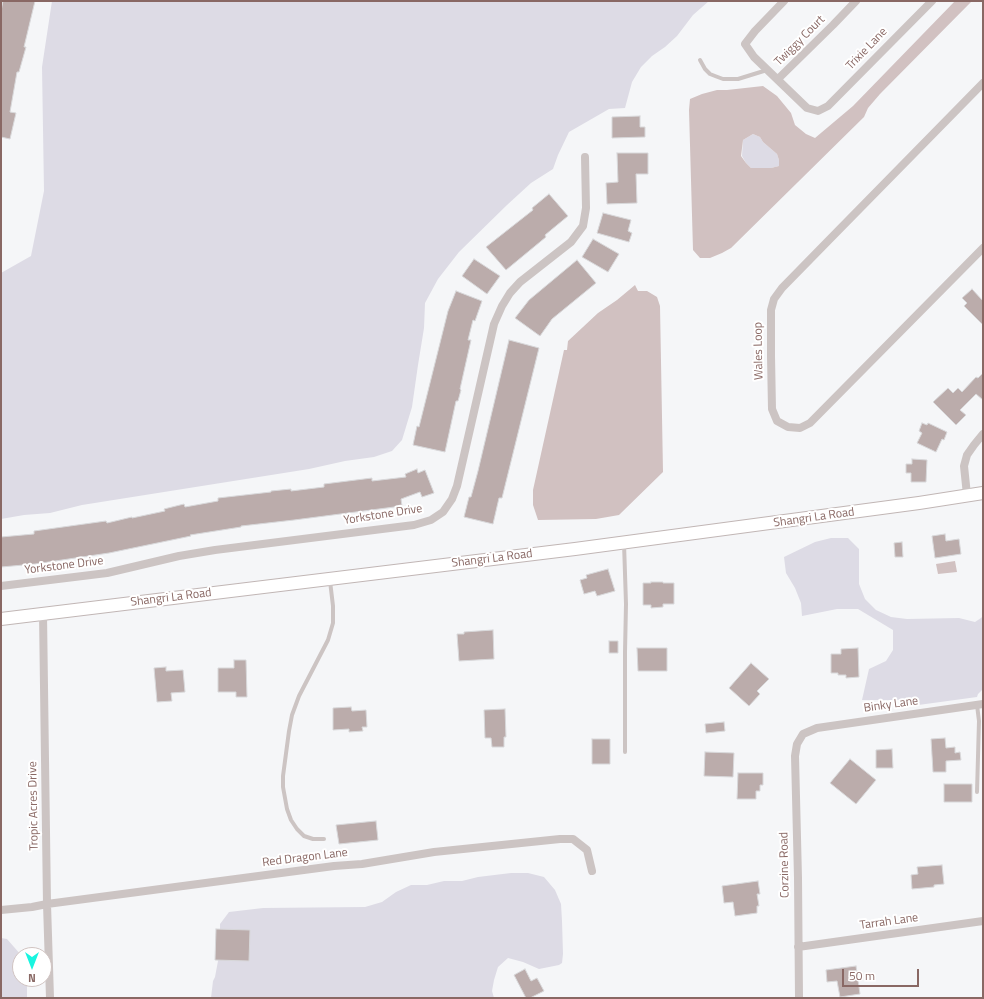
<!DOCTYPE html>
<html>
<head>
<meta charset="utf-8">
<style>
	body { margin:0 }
	#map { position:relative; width:984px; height:999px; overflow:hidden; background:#f5f6f8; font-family:"Titillium Web",sans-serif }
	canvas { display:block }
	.frame { position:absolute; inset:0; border:2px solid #896864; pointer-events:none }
	.north { position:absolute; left:12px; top:947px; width:40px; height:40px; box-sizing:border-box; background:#fff; border:1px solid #d0c3c1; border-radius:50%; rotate:180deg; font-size:11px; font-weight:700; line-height:16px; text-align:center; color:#896864 }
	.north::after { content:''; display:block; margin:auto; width:14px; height:18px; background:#19f5e0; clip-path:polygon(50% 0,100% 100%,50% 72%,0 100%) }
	.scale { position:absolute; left:842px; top:969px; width:77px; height:18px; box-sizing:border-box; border:2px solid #896864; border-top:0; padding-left:5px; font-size:12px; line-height:14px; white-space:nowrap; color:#896864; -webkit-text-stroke:3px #fff; paint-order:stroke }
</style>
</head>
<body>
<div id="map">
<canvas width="984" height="999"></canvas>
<div class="frame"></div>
<div class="north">N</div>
<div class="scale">50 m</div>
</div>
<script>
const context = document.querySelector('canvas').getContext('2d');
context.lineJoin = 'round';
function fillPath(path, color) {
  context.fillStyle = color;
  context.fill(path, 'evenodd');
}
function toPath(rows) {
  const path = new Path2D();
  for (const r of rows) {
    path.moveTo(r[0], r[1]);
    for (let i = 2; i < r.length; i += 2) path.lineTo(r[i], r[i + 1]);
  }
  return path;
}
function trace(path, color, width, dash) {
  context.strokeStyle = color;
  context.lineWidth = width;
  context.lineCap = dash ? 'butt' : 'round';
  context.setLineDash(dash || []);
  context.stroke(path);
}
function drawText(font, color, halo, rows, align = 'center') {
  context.font = font + ' "Titillium Web",sans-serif';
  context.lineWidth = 4;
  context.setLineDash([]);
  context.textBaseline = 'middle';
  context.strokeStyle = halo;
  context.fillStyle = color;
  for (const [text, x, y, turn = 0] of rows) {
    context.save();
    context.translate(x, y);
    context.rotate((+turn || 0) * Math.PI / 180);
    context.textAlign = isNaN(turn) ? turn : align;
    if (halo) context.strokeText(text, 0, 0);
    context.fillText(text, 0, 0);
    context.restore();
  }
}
fillPath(toPath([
	[52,1,709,1,693,15,677,36,665,47,652,56,641,67,632,82,625,108,609,109,569,132,558,155,553,169,531,183,507,205,459,252,438,279,425,303,424,328,418,365,412,407,402,440,392,451,374,457,345,461,309,469,82,505,50,513,24,515,1,519,1,273,31,256,44,191,42,67],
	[753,134,760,137,763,142,777,154,779,160,779,166,771,168,751,168,746,163,742,156,743,140],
	[831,538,848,538,859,549,859,584,865,599,876,610,891,617,907,619,959,618,975,622,981,618,983,616,983,689,978,694,977,697,911,706,904,700,862,700,869,669,886,661,893,650,893,630,858,609,837,609,802,616,801,603,795,588,786,573,784,557,815,542],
	[511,873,528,873,544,877,555,890,561,904,562,921,563,954,562,963,559,965,539,969,523,962,508,958,498,967,494,980,492,991,494,998,211,998,213,981,215,977,218,961,220,943,220,924,229,912,263,908,365,907,382,902,396,892,411,885,427,885,444,881,462,881,478,877],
	[1,938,7,939,21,955,20,979,27,979,27,998,1,998]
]), '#dddbe5');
fillPath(toPath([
	[955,1,972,1,880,94,868,108,864,117,731,248,722,253,710,258,700,258,693,250,689,110,690,99,702,94,717,90,727,90,763,86,777,96,791,113,795,125,806,134,815,138,853,106],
	[753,134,760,137,763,142,777,154,779,160,779,166,771,168,751,168,746,163,741,156,743,140],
	[635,285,638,291,647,291,657,297,660,306,663,472,620,514,619,515,596,519,538,520,533,505,533,490,564,350,567,350,568,341,598,313,617,300],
	[955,561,957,572,938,574,936,564]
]), '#d1c1c1');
const building = toPath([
	[3,1,35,1,24,47,26,47,19,72,17,72,10,112,16,113,10,139,1,137,1,11,3,1],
	[640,116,640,127,645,127,645,137,612,138,612,117,640,116],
	[617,153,648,153,648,174,636,174,637,203,607,204,606,183,618,182,617,153],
	[549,194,568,216,545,235,546,237,506,270,486,247,533,210,532,208,549,194],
	[603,213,631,220,628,231,632,233,629,242,597,233,603,213],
	[593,239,619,254,608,272,582,257,593,239],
	[474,259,500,276,487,294,462,276,474,259],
	[577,260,596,283,552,319,540,336,515,318,529,300,577,260],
	[972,289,983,301,983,325,964,306,967,303,962,298,972,289],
	[456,291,482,301,475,321,473,320,468,340,471,340,460,389,461,390,458,401,456,401,445,452,413,445,417,426,419,427,448,311,456,291],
	[509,340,539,348,502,498,499,498,493,524,464,517,469,497,471,497,478,471,509,340],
	[983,373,983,400,976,394,960,410,966,415,956,425,933,402,948,388,953,393,958,388,962,392,976,377,978,378,983,373],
	[922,423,927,425,928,423,947,432,944,440,942,439,936,452,917,443,922,433,919,431,922,423],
	[912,459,927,460,926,482,911,482,911,473,906,473,906,464,912,464,912,459],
	[417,469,418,473,425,470,434,493,422,497,420,492,401,499,402,506,294,520,241,526,241,527,190,535,191,536,109,553,35,564,1,567,1,537,34,534,34,531,106,521,107,523,132,517,132,518,165,511,164,509,184,504,185,507,218,501,218,498,271,492,271,491,291,489,291,491,324,487,324,484,372,478,372,481,406,477,405,474,417,469],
	[945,534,946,541,959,539,961,554,935,558,932,536,945,534],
	[902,542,903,557,895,557,894,543,902,542],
	[608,569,615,591,597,596,595,591,584,594,580,580,587,578,586,575,608,569],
	[651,582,663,582,663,583,674,583,674,604,663,604,663,607,651,608,651,605,643,605,643,583,651,583,651,582],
	[493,630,494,659,459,661,457,634,464,634,464,632,493,630],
	[609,641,618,641,618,653,609,653,609,641],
	[637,648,667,648,667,671,638,671,637,648],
	[858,648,859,677,846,678,846,675,838,675,838,673,831,673,831,654,841,654,841,649,858,648],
	[234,660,246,660,247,697,236,697,236,692,218,692,218,668,234,668,234,660],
	[751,663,769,679,757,691,760,694,749,706,729,688,751,663],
	[166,667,166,671,183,670,185,692,171,693,172,701,157,702,154,668,166,667],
	[351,707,352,711,366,710,367,727,362,727,363,731,349,732,349,729,333,730,333,708,351,707],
	[505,709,506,737,504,737,504,747,492,747,491,738,485,738,484,710,505,709],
	[724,722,725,731,706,733,705,724,724,722],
	[945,738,946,748,955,747,955,753,960,752,961,760,946,761,946,772,933,772,931,739,945,738],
	[592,739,610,739,610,764,592,764,592,739],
	[892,749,893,768,876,768,876,750,892,749],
	[705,752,734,753,733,777,704,776,705,752],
	[850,759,876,780,856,804,830,783,850,759],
	[738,773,763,773,763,785,760,785,760,791,756,791,756,799,737,799,738,773],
	[944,784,972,784,972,802,944,802,944,784],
	[376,821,378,840,339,844,336,825,376,821],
	[942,865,944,884,934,885,934,887,912,889,911,875,918,874,917,867,942,865],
	[758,881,760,894,757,894,759,906,757,906,757,913,735,916,733,902,724,903,722,886,758,881],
	[216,929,250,930,249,961,215,960,216,929],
	[856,966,860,994,840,997,837,981,827,982,826,970,856,966],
	[525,969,531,981,537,978,544,991,530,998,526,998,514,975,525,969]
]);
fillPath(building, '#bbacab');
trace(building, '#d8d8da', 1);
const secondary = toPath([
	[1,619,575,549,919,503,983,493]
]);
trace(secondary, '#c1b6b5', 14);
trace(toPath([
	[700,60,705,69,710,74,715,76,723,79,738,79,767,70],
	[624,543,626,604,625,652,625,752],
	[977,792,979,721,977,705],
	[324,839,313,839,304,836,297,829,291,820,287,809,283,787,283,776,289,731,292,715,299,696,328,640,333,623,333,606,330,581]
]), '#ccc4c3', 4);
trace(toPath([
	[784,1,755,31,745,44,754,57,807,108,818,111,828,106,932,1],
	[778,79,833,25,856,1],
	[983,83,828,241,782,288,774,299,771,310,771,356,772,409,777,421,788,427,800,428,810,423,983,248],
	[967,495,964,466,967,455,974,445,983,434],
	[1,586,107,573,179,556,215,550,414,525,431,520,443,512,452,499,457,486,494,324,502,306,510,293,520,282,571,242,583,226,586,208,585,157],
	[43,614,47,904,50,998],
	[1,910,32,907,47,904,334,866,362,864,434,852,560,839,573,839,587,850,592,871],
	[798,947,983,921],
	[799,998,798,878,795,756,797,744,803,734,817,728,983,704]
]), '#ccc4c3', 8);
trace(secondary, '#fff', 12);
drawText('12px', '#896864', '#fff', [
	["Twiggy Court",800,41,-45],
	["Trixie Lane",867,49,-46],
	["Wales Loop",759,351,-91],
	["Yorkstone Drive",383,515,-9],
	["Shangri La Road",814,518,-8],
	["Shangri La Road",492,559,-7],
	["Yorkstone Drive",64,566,-7],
	["Shangri La Road",171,598,-7],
	["Binky Lane",891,705,-8],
	["Tropic Acres Drive",34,806,-91],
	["Red Dragon Lane",305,858,-7],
	["Corzine Road",785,865,-91],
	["Tarrah Lane",889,922,-8]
]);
</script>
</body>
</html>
